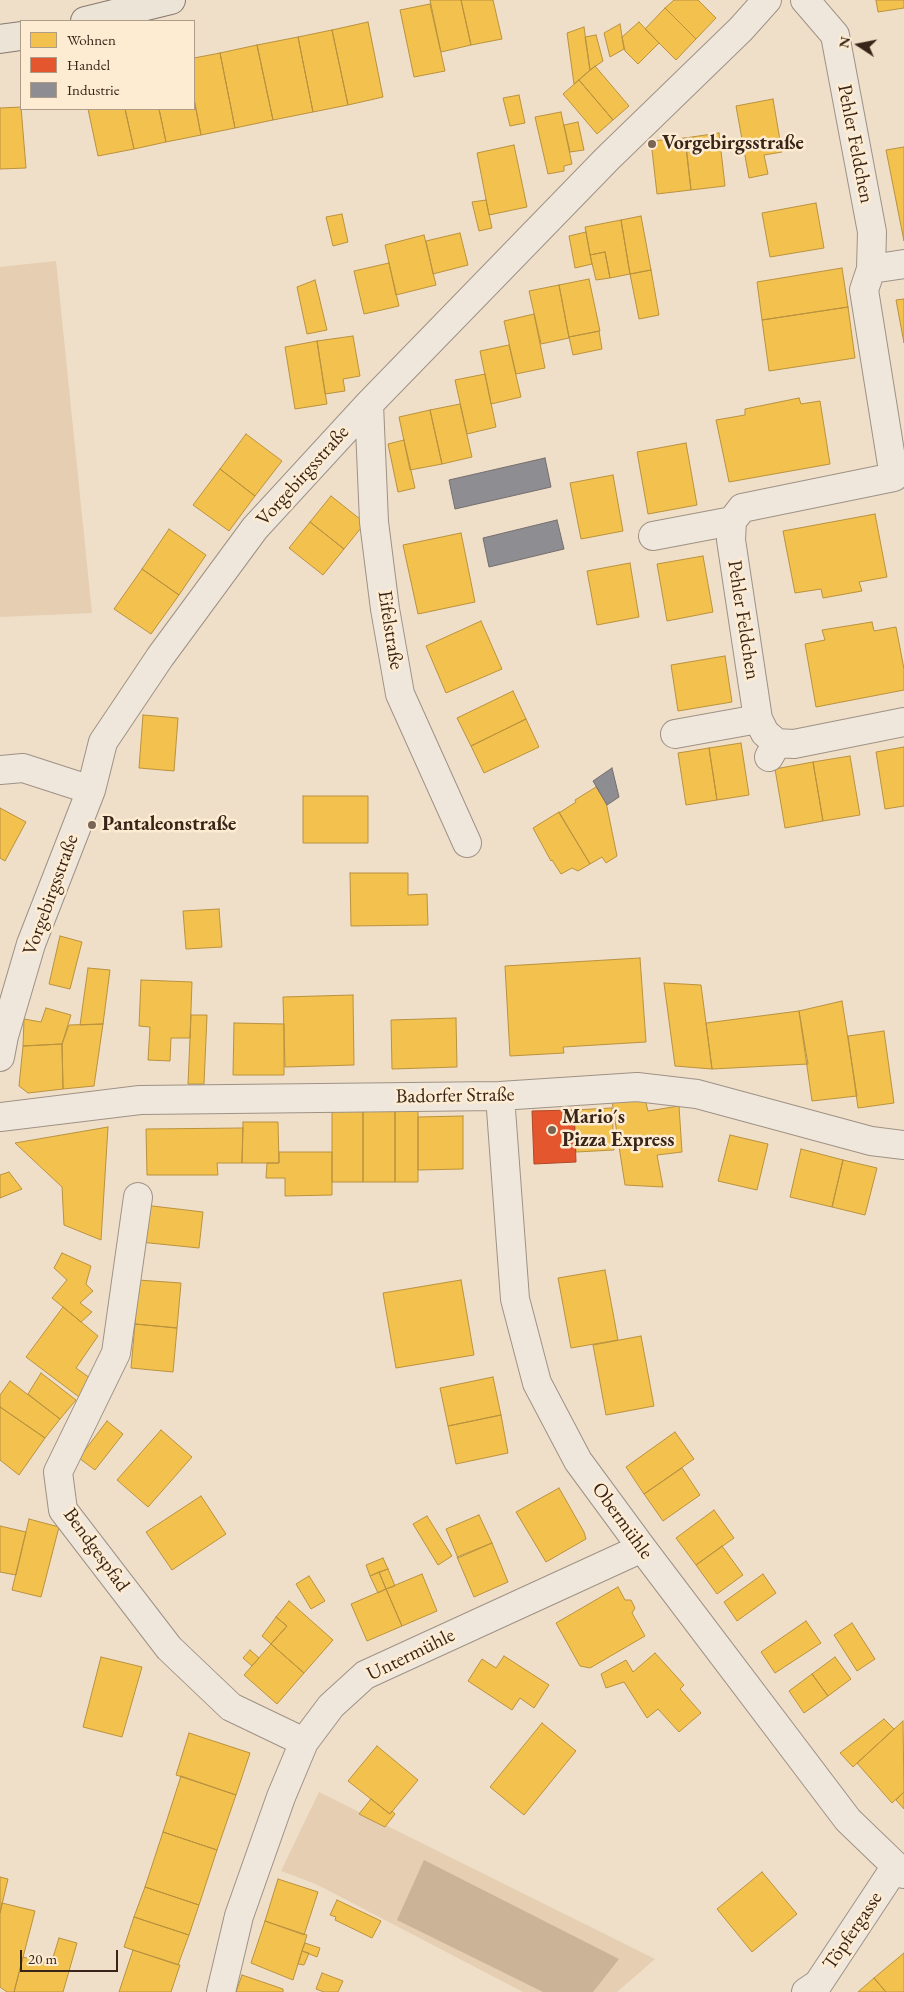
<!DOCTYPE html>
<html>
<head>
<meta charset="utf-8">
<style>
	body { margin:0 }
	#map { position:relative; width:904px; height:1992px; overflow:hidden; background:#efdec8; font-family:"EB Garamond",serif }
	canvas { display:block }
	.legend { position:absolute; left:20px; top:20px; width:175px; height:90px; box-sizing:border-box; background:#feecd2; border:1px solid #af9c88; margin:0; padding:6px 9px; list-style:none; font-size:15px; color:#382418 }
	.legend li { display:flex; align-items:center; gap:10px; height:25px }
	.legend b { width:25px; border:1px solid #af9c88 }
	.north { position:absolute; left:834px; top:20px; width:50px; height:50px; -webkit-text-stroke:4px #feecd2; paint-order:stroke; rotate:281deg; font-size:14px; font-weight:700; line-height:20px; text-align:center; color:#382418 }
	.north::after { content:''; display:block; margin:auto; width:18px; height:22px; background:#382418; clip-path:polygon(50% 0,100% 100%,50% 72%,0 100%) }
	.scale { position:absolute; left:20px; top:1950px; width:98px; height:22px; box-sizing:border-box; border:2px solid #382418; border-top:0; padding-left:6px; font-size:15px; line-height:18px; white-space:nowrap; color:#382418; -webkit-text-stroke:4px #feecd2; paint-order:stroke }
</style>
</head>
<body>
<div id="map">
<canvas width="904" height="1992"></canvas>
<ul class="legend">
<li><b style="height:14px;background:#f2c14e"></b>Wohnen</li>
<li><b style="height:14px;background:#e4572e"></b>Handel</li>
<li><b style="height:14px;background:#8d8d92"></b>Industrie</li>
</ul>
<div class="north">N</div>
<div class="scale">20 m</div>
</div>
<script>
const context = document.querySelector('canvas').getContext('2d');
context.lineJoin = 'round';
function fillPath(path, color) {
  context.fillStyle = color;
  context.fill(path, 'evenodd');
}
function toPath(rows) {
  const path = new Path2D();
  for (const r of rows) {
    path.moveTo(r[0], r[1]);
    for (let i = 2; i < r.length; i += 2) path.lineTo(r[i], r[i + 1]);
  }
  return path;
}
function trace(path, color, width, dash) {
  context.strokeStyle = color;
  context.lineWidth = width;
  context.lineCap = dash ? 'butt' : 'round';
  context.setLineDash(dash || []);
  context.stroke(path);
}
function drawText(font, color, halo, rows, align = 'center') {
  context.font = font + ' "EB Garamond",serif';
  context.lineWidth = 5;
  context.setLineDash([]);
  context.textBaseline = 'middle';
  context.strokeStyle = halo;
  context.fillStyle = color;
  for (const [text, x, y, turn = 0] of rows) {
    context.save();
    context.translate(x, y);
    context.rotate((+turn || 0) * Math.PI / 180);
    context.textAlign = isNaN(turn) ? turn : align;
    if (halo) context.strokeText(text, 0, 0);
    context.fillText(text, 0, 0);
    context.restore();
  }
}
fillPath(toPath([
	[56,261,92,613,0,617,0,267],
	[319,1792,655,1959,617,1992,523,1992,316,1884,281,1871]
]), '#e5ceb1');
fillPath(toPath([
	[424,1860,619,1959,593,1992,543,1992,397,1920]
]), '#cbb397');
const homes = toPath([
	[430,0,461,0,471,45,441,52,430,0],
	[461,0,493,0,502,39,471,45,461,0],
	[674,0,698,0,716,18,696,39,665,8,674,0],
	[876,0,904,0,904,8,878,12,876,0],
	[430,4,445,71,414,77,400,10,430,4],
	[665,8,696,39,676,60,645,29,665,8],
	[368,22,383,97,348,105,332,30,368,22],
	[639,22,659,43,638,64,625,51,622,37,639,22],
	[620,24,624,49,610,57,604,33,620,24],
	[584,27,590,70,574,84,567,33,584,27],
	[332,30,348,105,313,112,298,37,332,30],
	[596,35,603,61,590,70,585,37,596,35],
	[298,37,313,112,273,120,257,45,298,37],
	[257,45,273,120,235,128,220,53,257,45],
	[220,53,235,128,201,135,194,99,194,58,220,53],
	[595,66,629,106,613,120,579,80,595,66],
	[579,80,613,120,597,134,563,94,579,80],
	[519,95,525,123,510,126,503,98,519,95],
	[194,99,201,135,166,142,159,109,194,109,194,99],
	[773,99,782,152,764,155,768,174,749,178,736,106,773,99],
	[21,107,26,168,0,169,0,108,21,107],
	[88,109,125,109,134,149,98,156,88,109],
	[125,109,159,109,166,142,134,149,125,109],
	[561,112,572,164,564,166,564,171,548,174,535,117,561,112],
	[578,122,584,150,570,152,564,125,578,122],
	[719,133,725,186,691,190,685,138,719,133],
	[685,138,691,190,657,194,651,141,685,138],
	[514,145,527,207,489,215,477,153,514,145],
	[904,147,904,241,886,150,904,147],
	[486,200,492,228,479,231,472,202,486,200],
	[816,203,824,248,770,257,762,213,816,203],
	[342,214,348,242,333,246,326,217,342,214],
	[641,216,651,270,630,274,621,220,641,216],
	[621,220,630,274,610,278,605,252,590,255,585,227,621,220],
	[586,232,592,264,575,268,569,236,586,232],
	[460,233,468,265,433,274,426,241,460,233],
	[424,235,436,285,396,295,385,245,424,235],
	[605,252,610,278,596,280,590,255,605,252],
	[389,263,399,306,364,314,354,271,389,263],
	[842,268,848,307,762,320,757,282,842,268],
	[651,270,659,315,639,319,630,274,651,270],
	[589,279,600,331,569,337,559,285,589,279],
	[315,280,327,330,307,334,297,287,315,280],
	[559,285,569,338,541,344,529,291,559,285],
	[904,299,904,343,896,300,904,299],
	[848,307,855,358,769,371,762,320,848,307],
	[534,314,545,368,516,374,504,321,534,314],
	[599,331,602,349,573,355,569,337,599,331],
	[353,336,360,376,343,379,345,391,325,394,317,341,353,336],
	[317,341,327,404,295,409,285,347,317,341],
	[509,345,521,397,491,404,480,351,509,345],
	[485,374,496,427,467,434,455,380,485,374],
	[799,398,801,404,820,401,830,464,729,482,716,420,745,415,745,409,799,398],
	[460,404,472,457,442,464,430,410,460,404],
	[430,410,442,464,410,470,399,417,430,410],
	[246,434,282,461,255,496,220,469,246,434],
	[404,440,415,488,398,492,388,444,404,440],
	[686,443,697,505,648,514,637,452,686,443],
	[220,469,255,496,229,531,193,505,220,469],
	[613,475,623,531,581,539,570,483,613,475],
	[331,496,365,523,344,549,310,522,331,496],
	[875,514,887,577,859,582,862,591,823,598,821,589,795,593,783,531,875,514],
	[310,522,344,549,323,575,289,548,310,522],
	[169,529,206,555,179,595,142,569,169,529],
	[461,533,475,602,418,614,403,545,461,533],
	[703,556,713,612,667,621,657,564,703,556],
	[630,563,639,617,597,625,587,571,630,563],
	[142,569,179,595,151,634,114,609,142,569],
	[481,621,502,669,446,693,426,646,481,621],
	[872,622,874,631,896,627,904,669,904,690,816,707,805,644,825,640,822,630,872,622],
	[725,656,732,702,678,711,671,665,725,656],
	[513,691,526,719,471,746,457,718,513,691],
	[143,715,178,718,174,771,139,768,143,715],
	[526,719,539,747,484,773,471,746,526,719],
	[741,743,749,795,717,800,709,748,741,743],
	[904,747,904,806,885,809,876,752,904,747],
	[709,748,717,800,686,805,678,753,709,748],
	[850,756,860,815,823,821,813,762,850,756],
	[813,762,823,821,785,828,775,769,813,762],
	[596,787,606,802,617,856,606,863,602,857,590,864,559,813,576,802,575,800,596,787],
	[303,796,368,796,368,843,303,843,303,796],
	[0,808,26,822,5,861,0,858,0,808],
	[559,812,590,864,578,871,572,868,561,874,552,860,551,861,533,828,559,812],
	[350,873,408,873,408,895,427,894,428,925,351,926,350,873],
	[219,909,222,947,186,949,183,911,219,909],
	[60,936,82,942,70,989,49,984,60,936],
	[640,958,646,1042,563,1047,564,1053,510,1056,505,966,640,958],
	[88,968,110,970,103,1024,80,1025,88,968],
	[141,980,192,982,190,1038,171,1038,170,1061,148,1060,150,1027,139,1026,141,980],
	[664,983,701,985,712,1069,675,1066,664,983],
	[353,995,354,1065,285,1067,283,997,353,995],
	[842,1001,857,1096,812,1101,799,1011,842,1001],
	[46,1008,71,1015,62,1044,23,1046,24,1019,41,1022,46,1008],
	[799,1011,808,1064,712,1069,706,1023,799,1011],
	[191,1015,207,1015,204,1084,188,1084,191,1015],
	[456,1018,457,1067,392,1069,391,1020,456,1018],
	[234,1023,284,1024,284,1075,233,1075,234,1023],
	[103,1024,94,1086,63,1089,62,1044,69,1025,103,1024],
	[884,1031,894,1103,858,1108,848,1036,884,1031],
	[62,1044,63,1089,28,1093,19,1086,23,1046,62,1044],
	[645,1099,648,1111,679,1106,682,1152,657,1155,663,1187,625,1185,612,1101,645,1099],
	[332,1106,363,1106,363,1182,332,1182,332,1106],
	[363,1106,395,1106,395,1182,363,1182,363,1106],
	[395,1106,418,1106,418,1182,395,1182,395,1106],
	[612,1108,614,1150,576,1152,574,1110,612,1108],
	[463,1116,463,1169,418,1170,418,1117,463,1116],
	[243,1122,278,1122,279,1163,242,1163,243,1122],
	[108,1127,101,1240,64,1225,62,1187,15,1143,108,1127],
	[243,1128,242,1163,217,1163,218,1175,147,1175,146,1129,243,1128],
	[730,1135,768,1144,757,1190,718,1181,730,1135],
	[801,1149,843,1160,832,1207,790,1197,801,1149],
	[279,1152,332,1152,332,1195,285,1196,285,1178,266,1178,267,1163,279,1163,279,1152],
	[843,1160,877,1168,865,1215,832,1207,843,1160],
	[9,1172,22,1189,0,1198,0,1175,9,1172],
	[144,1205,203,1212,199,1248,140,1242,144,1205],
	[62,1253,91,1266,86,1284,93,1291,80,1303,92,1312,81,1322,52,1298,67,1280,54,1268,62,1253],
	[605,1270,618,1340,571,1348,558,1278,605,1270],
	[138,1280,181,1283,177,1328,135,1324,138,1280],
	[461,1280,474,1355,396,1368,383,1293,461,1280],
	[63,1307,98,1336,76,1368,90,1378,79,1397,26,1357,63,1307],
	[135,1324,177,1328,173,1372,131,1368,135,1324],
	[641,1336,654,1406,606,1415,593,1345,641,1336],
	[41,1373,76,1400,60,1419,28,1394,41,1373],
	[493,1377,501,1415,448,1426,440,1388,493,1377],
	[10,1381,60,1419,45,1438,0,1407,0,1395,10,1381],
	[0,1407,45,1438,19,1475,0,1460,0,1407],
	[501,1415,508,1453,456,1464,448,1426,501,1415],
	[107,1421,123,1434,95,1470,79,1458,107,1421],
	[161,1430,192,1457,148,1507,117,1480,161,1430],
	[675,1432,694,1459,644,1494,626,1467,675,1432],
	[682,1468,700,1495,663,1521,644,1494,682,1468],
	[559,1488,584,1532,586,1539,546,1562,516,1512,559,1488],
	[201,1496,226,1534,172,1570,146,1532,201,1496],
	[714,1510,734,1538,696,1565,676,1538,714,1510],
	[479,1515,492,1543,458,1558,446,1529,479,1515],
	[427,1516,452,1556,438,1565,413,1524,427,1516],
	[29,1519,59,1527,41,1597,12,1590,29,1519],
	[0,1526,26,1532,16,1575,0,1572,0,1526],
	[492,1543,508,1582,474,1597,457,1557,492,1543],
	[722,1546,743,1575,717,1594,696,1565,722,1546],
	[383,1558,388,1569,370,1576,366,1565,383,1558],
	[388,1569,395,1586,386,1589,379,1572,388,1569],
	[379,1572,386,1589,378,1593,370,1576,379,1572],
	[422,1574,437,1611,402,1626,386,1589,422,1574],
	[763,1574,776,1593,737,1621,724,1602,763,1574],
	[309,1576,325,1601,311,1609,296,1584,309,1576],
	[618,1587,625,1600,631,1600,635,1608,632,1613,645,1636,590,1668,580,1666,556,1623,618,1587],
	[386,1589,402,1626,367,1641,351,1604,386,1589],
	[289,1601,333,1640,304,1673,271,1644,287,1626,276,1617,289,1601],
	[276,1617,287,1626,271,1644,262,1636,276,1617],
	[806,1621,821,1643,775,1673,761,1652,806,1621],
	[852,1623,875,1659,857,1671,834,1635,852,1623],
	[271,1644,304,1673,277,1704,244,1675,271,1644],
	[250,1650,259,1658,252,1666,243,1658,250,1650],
	[655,1653,684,1685,680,1689,701,1713,679,1732,658,1709,647,1718,624,1682,606,1688,601,1674,626,1660,633,1672,655,1653],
	[504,1656,549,1685,534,1708,520,1698,512,1710,468,1681,482,1659,496,1668,504,1656],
	[101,1657,142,1667,122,1737,83,1727,101,1657],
	[835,1657,851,1679,828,1696,812,1674,835,1657],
	[812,1674,828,1696,804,1713,789,1691,812,1674],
	[884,1719,894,1729,853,1767,840,1753,884,1719],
	[903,1721,904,1792,892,1803,857,1763,903,1721],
	[542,1723,576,1751,524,1815,490,1787,542,1723],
	[189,1733,250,1753,236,1795,176,1775,189,1733],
	[377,1746,418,1780,390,1814,348,1781,377,1746],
	[181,1776,236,1795,217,1850,163,1832,181,1776],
	[904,1792,904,1809,896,1800,904,1792],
	[371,1799,390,1814,392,1811,395,1814,385,1827,359,1814,371,1799],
	[163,1832,217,1850,199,1905,145,1887,163,1832],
	[762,1872,797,1914,752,1952,717,1909,762,1872],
	[0,1877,8,1879,0,1913,0,1877],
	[278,1879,318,1892,304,1935,265,1921,278,1879],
	[145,1887,199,1905,189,1935,134,1917,145,1887],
	[337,1900,381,1921,372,1938,335,1920,336,1917,330,1915,337,1900],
	[2,1903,35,1911,14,1992,7,1992,0,1987,0,1913,2,1903],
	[134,1917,189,1935,178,1965,124,1947,134,1917],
	[265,1921,307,1935,293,1980,251,1963,265,1921],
	[59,1938,77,1943,63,1992,14,1992,23,1957,51,1964,59,1938],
	[305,1943,320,1948,317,1957,302,1951,305,1943],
	[133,1950,180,1965,171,1992,119,1992,133,1950],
	[302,1951,309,1953,304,1965,298,1964,302,1951],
	[904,1953,904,1992,886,1992,874,1978,904,1953],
	[322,1973,343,1981,338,1992,324,1992,316,1989,322,1973],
	[242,1975,283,1989,283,1992,236,1992,242,1975],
	[874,1978,886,1992,858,1992,874,1978]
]);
fillPath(homes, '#f2c14e');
trace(homes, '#ba923e', 1);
const shops = toPath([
	[574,1110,576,1162,534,1164,532,1111,574,1110]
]);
fillPath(shops, '#e4572e');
trace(shops, '#b04827', 1);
const industry = toPath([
	[545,458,551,487,455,509,449,480,545,458],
	[557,520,564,549,489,567,483,538,557,520],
	[612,768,619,797,607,805,593,781,612,768]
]);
fillPath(industry, '#8d8d92');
trace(industry, '#746e6d', 1);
const minor = toPath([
	[871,269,904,264],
	[369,404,374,522,385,609,400,694,467,843],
	[653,536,732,521],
	[675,734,758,719],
	[777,743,794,744,904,722],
	[769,757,777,743,765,733,758,719,731,540,732,521,742,508,894,477,864,290,871,269,872,232,835,35,805,0],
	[0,770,23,768,91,790],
	[0,1057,4,1036,31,944,91,790,103,742,160,657,255,528,369,404,607,159,741,29,767,0],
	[500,1096,515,1299,537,1383,578,1461,642,1548,848,1820,904,1874],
	[0,1117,140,1100,500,1096,637,1087,697,1094,871,1141,904,1145],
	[138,1197,116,1353,58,1472,63,1510,169,1648,231,1707,304,1742],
	[221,1992,239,1916,281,1797,304,1742,331,1706,365,1675,642,1548],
	[806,1992,818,1984,896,1866]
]);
const major = toPath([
	[85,21,171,0],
	[0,39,21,36]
]);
trace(minor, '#9e9285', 30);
trace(major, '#85796d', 30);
trace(minor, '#f0e7dc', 28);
trace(major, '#ece4d7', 28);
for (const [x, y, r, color] of [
	[652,144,5,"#786556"],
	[92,825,5,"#786556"],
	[552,1130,5,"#786556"]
]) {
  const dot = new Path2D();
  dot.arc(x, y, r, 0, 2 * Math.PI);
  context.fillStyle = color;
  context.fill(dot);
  trace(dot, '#feecd2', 2);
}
drawText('bold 20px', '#382418', '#feecd2', [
	["Vorgebirgsstraße",662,144],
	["Pantaleonstraße",102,825],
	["Mario´s",562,1118],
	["Pizza Express",562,1141]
], 'left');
drawText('20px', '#382418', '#feecd2', [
	["Pehler Feldchen",855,144,79],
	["Vorgebirgsstraße",303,476,-48],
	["Pehler Feldchen",743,620,81],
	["Eifelstraße",390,630,81],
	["Vorgebirgsstraße",51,895,-70],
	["Badorfer Straße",455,1096,-1],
	["Obermühle",622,1521,54],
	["Bendgespfad",96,1550,54],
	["Untermühle",411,1655,-26],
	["Töpfergasse",853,1931,-56]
]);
</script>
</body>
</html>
